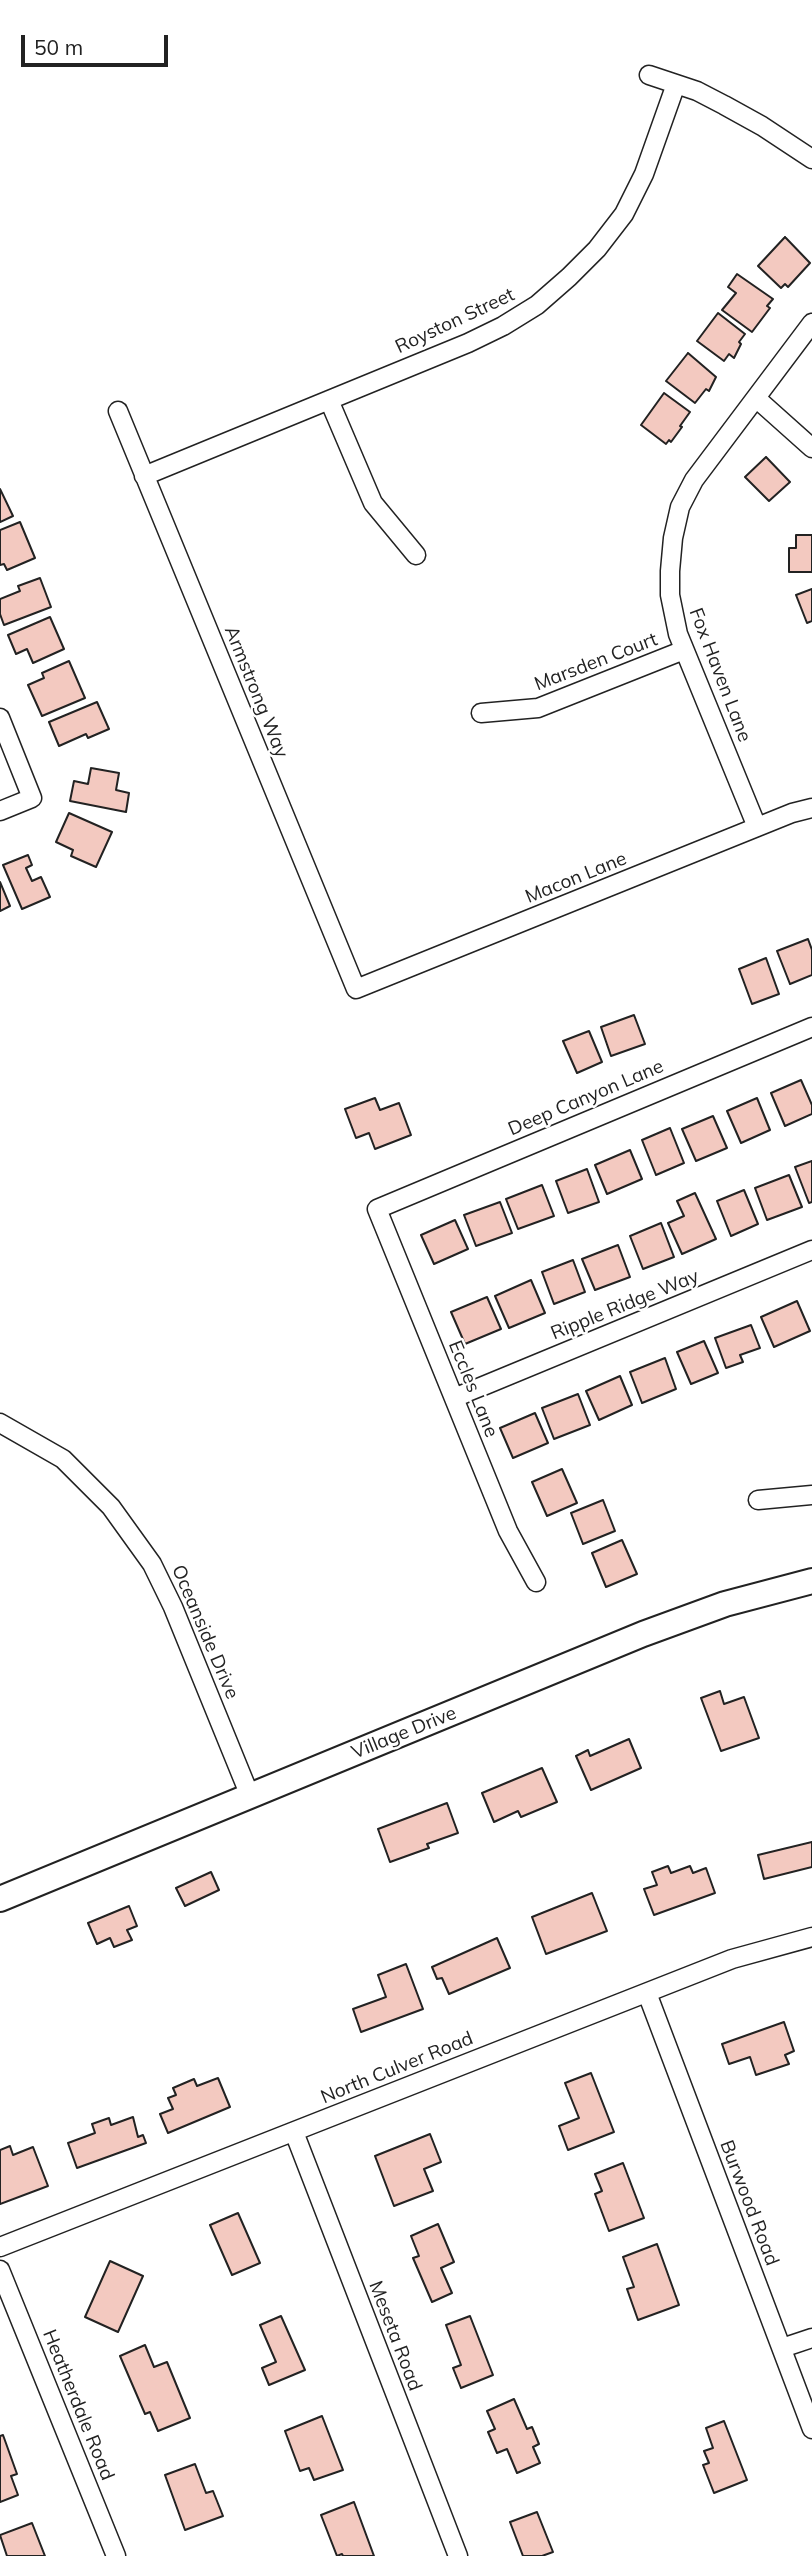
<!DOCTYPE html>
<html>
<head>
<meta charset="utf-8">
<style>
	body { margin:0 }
	#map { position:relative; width:812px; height:2556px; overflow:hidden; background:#fff; font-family:Mulish,sans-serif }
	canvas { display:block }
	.scale { position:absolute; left:21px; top:35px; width:147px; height:32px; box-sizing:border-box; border:4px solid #222; border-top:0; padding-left:9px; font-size:21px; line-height:24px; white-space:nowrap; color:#222; -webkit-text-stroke:5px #fff; paint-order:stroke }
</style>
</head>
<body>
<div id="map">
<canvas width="812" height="2556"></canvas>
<div class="scale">50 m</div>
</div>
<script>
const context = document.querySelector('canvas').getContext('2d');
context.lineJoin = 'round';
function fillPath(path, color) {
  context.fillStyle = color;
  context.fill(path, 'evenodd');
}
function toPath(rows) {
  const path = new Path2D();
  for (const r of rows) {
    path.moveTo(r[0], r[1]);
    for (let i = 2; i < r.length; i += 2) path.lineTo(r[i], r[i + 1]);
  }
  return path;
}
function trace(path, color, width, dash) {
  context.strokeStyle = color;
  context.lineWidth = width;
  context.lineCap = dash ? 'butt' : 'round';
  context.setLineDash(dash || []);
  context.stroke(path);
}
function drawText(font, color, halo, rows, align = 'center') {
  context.font = font + ' Mulish,sans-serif';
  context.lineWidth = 5;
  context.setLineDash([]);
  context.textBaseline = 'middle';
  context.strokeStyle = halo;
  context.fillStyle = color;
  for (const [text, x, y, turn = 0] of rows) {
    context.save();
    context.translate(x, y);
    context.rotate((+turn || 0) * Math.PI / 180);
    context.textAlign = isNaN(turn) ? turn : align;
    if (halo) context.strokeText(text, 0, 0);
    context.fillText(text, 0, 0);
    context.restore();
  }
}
const building = toPath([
	[785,237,810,263,788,287,785,284,781,288,758,266,785,237],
	[737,274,773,299,767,306,770,308,752,332,722,310,736,293,728,287,737,274],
	[718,313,745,334,739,342,741,344,734,358,729,354,724,361,697,341,718,313],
	[688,353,716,377,709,391,706,389,695,403,666,381,688,353],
	[664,393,690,412,680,426,682,427,671,442,669,440,666,444,641,425,664,393],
	[766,457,790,482,769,501,745,477,766,457],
	[0,489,13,516,0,522,0,489],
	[20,522,35,558,7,570,4,564,0,565,0,530,20,522],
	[796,535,812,535,812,572,789,572,789,548,796,548,796,535],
	[40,578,51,607,4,625,0,614,0,599,20,591,18,586,40,578],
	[812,589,812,621,807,623,796,595,812,589],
	[50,617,64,649,33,663,27,649,16,654,8,635,50,617],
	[69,661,85,698,42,716,28,685,44,678,42,673,69,661],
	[97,702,109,729,88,738,86,734,59,746,49,722,97,702],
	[91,768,119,773,116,790,129,793,126,812,70,801,74,781,88,784,91,768],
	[69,813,112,832,96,867,71,856,73,850,56,842,69,813],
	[28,855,32,865,26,868,32,881,41,877,50,897,22,909,3,865,28,855],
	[0,882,10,906,0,911,0,882],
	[808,939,812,950,812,975,790,984,777,951,808,939],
	[766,958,779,994,752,1004,739,969,766,958],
	[634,1015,645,1044,611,1056,601,1027,634,1015],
	[589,1031,602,1062,577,1073,563,1041,589,1031],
	[801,1080,812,1105,812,1114,785,1126,771,1093,801,1080],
	[375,1098,380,1110,399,1103,411,1135,375,1149,369,1133,356,1138,345,1109,375,1098],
	[757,1098,770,1130,741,1143,727,1111,757,1098],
	[713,1116,727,1148,696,1161,682,1129,713,1116],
	[670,1128,684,1163,656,1175,642,1140,670,1128],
	[630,1150,642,1179,607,1194,595,1165,630,1150],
	[812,1161,812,1202,809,1203,795,1167,812,1161],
	[587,1169,599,1202,568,1213,556,1181,587,1169],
	[789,1175,802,1207,767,1220,755,1188,789,1175],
	[542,1185,554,1216,518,1229,506,1199,542,1185],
	[744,1190,758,1224,731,1236,717,1201,744,1190],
	[695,1193,716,1239,682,1254,668,1223,684,1216,677,1201,695,1193],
	[500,1202,512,1233,476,1246,464,1215,500,1202],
	[455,1220,468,1249,434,1264,421,1235,455,1220],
	[661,1223,674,1257,643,1269,630,1236,661,1223],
	[618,1245,630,1277,595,1290,582,1259,618,1245],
	[573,1260,585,1292,554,1304,542,1272,573,1260],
	[531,1280,545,1313,509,1328,495,1296,531,1280],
	[487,1297,501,1329,465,1344,451,1312,487,1297],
	[797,1301,810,1331,774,1347,761,1317,797,1301],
	[751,1325,760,1348,740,1355,743,1362,726,1368,715,1338,751,1325],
	[704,1341,718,1373,691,1384,677,1352,704,1341],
	[665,1358,676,1389,642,1403,630,1372,665,1358],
	[620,1376,632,1405,599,1420,586,1391,620,1376],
	[578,1394,590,1425,554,1439,542,1408,578,1394],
	[535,1413,548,1443,513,1458,500,1428,535,1413],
	[562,1469,577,1503,547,1516,532,1482,562,1469],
	[603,1500,615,1531,583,1544,571,1513,603,1500],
	[622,1540,637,1574,606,1587,592,1553,622,1540],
	[720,1691,724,1704,744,1697,759,1738,721,1751,701,1698,720,1691],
	[629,1739,641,1768,591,1790,576,1756,588,1750,590,1756,629,1739],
	[542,1768,557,1802,521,1817,518,1811,494,1822,482,1793,542,1768],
	[447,1803,458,1833,427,1844,429,1848,390,1862,378,1829,447,1803],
	[812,1842,812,1867,764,1879,758,1855,812,1842],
	[668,1866,671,1873,690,1866,693,1873,706,1868,715,1893,654,1915,644,1889,657,1885,652,1872,668,1866],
	[211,1872,219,1890,185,1906,176,1888,211,1872],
	[592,1893,607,1931,546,1954,532,1917,592,1893],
	[129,1906,137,1926,127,1930,132,1940,114,1947,110,1938,97,1944,88,1923,129,1906],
	[497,1938,510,1968,449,1994,442,1978,437,1979,432,1967,497,1938],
	[406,1964,423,2009,361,2032,353,2009,386,1997,378,1975,406,1964],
	[784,2022,794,2051,785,2055,789,2064,756,2075,750,2057,729,2064,722,2044,784,2022],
	[591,2073,614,2132,568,2150,559,2126,579,2118,565,2083,591,2073],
	[218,2078,230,2107,168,2133,160,2114,173,2109,168,2098,176,2095,173,2088,194,2079,197,2086,218,2078],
	[133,2117,138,2137,143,2135,146,2143,77,2168,68,2143,95,2133,92,2124,109,2118,111,2125,133,2117],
	[430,2134,441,2162,424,2169,433,2191,394,2206,375,2156,430,2134],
	[10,2146,13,2155,33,2147,48,2186,0,2204,0,2150,10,2146],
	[623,2163,644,2218,609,2231,595,2194,602,2191,595,2174,623,2163],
	[238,2213,260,2263,232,2275,210,2225,238,2213],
	[438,2224,454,2262,441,2268,452,2293,432,2302,413,2258,419,2256,411,2236,438,2224],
	[657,2244,679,2305,638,2320,627,2289,634,2287,623,2257,657,2244],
	[110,2261,143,2276,118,2332,85,2317,110,2261],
	[281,2316,305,2370,269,2385,262,2368,276,2362,260,2325,281,2316],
	[470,2316,493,2375,461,2388,453,2368,461,2365,446,2325,470,2316],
	[145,2345,154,2367,167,2362,190,2418,158,2431,150,2412,145,2414,120,2356,145,2345],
	[514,2399,527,2429,532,2427,539,2444,533,2447,540,2463,517,2473,507,2449,497,2453,488,2432,495,2429,487,2411,514,2399],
	[322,2416,343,2470,314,2480,309,2468,300,2471,285,2431,322,2416],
	[724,2421,747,2480,714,2493,703,2465,709,2463,704,2451,713,2448,706,2428,724,2421],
	[3,2435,17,2474,11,2476,18,2495,0,2502,0,2436,3,2435],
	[195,2464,206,2493,213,2491,223,2516,185,2530,165,2475,195,2464],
	[354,2502,374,2556,343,2556,342,2554,337,2556,321,2515,354,2502],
	[537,2512,553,2552,542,2556,523,2556,510,2522,537,2512],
	[32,2523,45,2556,7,2556,0,2535,32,2523]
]);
fillPath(building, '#f3c9c0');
trace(building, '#222', 2);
const street = toPath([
	[649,75,697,91,724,105,762,126,812,159],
	[756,398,812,448],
	[329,400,373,503,416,555],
	[118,411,356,989,792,813,812,808],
	[144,476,468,343,503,326,537,305,569,277,597,249,624,214,644,174,676,84],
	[481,713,538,708,684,650],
	[0,718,32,798,0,811],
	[757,827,678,634,670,595,670,571,673,538,680,507,694,480,812,323],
	[454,1398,812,1250],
	[0,1423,63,1459,111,1507,152,1564,173,1607,250,1796],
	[758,1500,812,1495],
	[536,1582,508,1531,377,1209,812,1027],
	[647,1993,812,2429],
	[294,2132,458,2556],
	[0,2247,732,1959,812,1937],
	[0,2270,116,2556],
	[782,2348,812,2338]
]);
const secondary = toPath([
	[0,1899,643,1634,725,1604,812,1581]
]);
trace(street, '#222', 21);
trace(secondary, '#222', 28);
trace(street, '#fff', 18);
trace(secondary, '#fff', 24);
drawText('19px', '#222', '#fff', [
	["Royston Street",455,321,-25],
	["Marsden Court",596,662,-21],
	["Fox Haven Lane",720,675,69],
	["Armstrong Way",256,692,68],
	["Macon Lane",576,878,-22],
	["Deep Canyon Lane",586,1098,-23],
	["Ripple Ridge Way",625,1305,-22],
	["Eccles Lane",473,1389,68],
	["Oceanside Drive",205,1632,67],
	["Village Drive",404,1733,-22],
	["North Culver Road",397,2068,-22],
	["Burwood Road",749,2203,69],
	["Meseta Road",395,2336,69],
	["Heatherdale Road",78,2405,68]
]);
</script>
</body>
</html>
